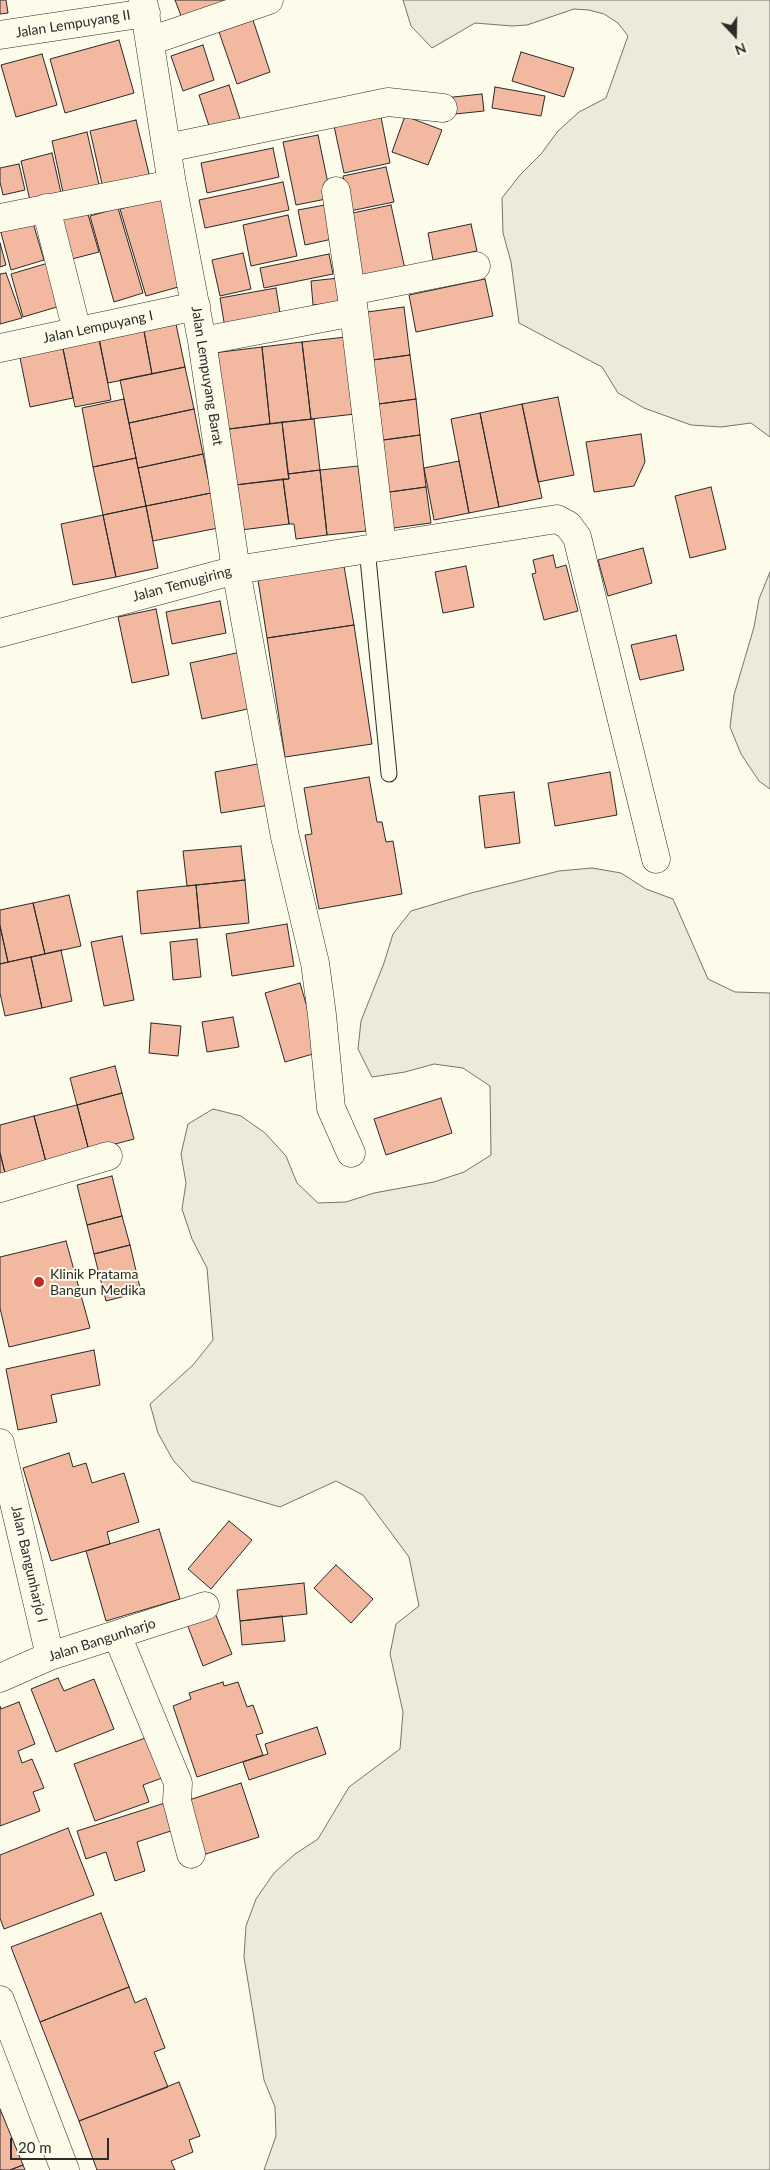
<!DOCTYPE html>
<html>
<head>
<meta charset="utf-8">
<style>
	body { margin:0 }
	#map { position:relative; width:770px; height:2170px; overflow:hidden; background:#fdfbea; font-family:Lato,sans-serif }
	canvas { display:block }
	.north { position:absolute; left:710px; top:10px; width:50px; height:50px; -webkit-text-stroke:4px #fdfbea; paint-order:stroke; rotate:159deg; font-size:14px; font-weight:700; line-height:20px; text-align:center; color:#2b2b2b }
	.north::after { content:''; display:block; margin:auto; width:18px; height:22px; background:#2b2b2b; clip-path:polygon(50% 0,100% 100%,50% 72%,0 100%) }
	.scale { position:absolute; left:10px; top:2138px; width:99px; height:22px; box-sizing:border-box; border:2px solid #2b2b2b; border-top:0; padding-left:6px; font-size:15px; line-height:18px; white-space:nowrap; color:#2b2b2b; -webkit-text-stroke:4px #fdfbea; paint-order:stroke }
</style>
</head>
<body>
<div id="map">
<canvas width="770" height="2170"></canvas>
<div class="north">N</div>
<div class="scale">20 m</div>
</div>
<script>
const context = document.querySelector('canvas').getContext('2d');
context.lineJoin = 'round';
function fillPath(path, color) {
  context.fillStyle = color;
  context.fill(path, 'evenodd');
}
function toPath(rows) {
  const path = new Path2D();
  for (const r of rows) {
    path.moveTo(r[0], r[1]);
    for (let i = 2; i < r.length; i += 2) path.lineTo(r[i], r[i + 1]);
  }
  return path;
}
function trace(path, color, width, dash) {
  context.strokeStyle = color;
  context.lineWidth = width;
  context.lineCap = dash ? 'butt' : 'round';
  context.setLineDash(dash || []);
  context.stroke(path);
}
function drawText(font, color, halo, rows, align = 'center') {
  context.font = font + ' Lato,sans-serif';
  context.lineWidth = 4;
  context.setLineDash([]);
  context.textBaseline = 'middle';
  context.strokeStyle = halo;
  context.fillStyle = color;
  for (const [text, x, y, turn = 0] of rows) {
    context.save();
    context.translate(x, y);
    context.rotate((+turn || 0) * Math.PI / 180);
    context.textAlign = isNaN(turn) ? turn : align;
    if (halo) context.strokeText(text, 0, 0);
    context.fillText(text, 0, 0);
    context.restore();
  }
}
const green = toPath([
	[403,0,770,0,770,437,751,423,721,427,691,425,644,408,618,393,602,367,519,323,511,262,503,233,502,198,520,175,541,154,558,131,579,112,606,98,628,36,618,23,604,14,589,10,574,9,527,25,512,26,475,23,432,48,411,26,403,0],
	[770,572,770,789,759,781,741,754,730,727,734,695,754,627,759,599,770,572],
	[592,868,621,873,646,889,673,899,708,979,735,992,770,993,770,2170,264,2170,276,2136,275,2107,264,2080,244,1957,246,1926,256,1899,274,1873,295,1854,318,1839,349,1787,400,1749,403,1712,390,1654,396,1624,419,1606,409,1557,363,1495,336,1481,280,1507,192,1481,173,1460,158,1433,150,1404,193,1365,213,1340,207,1268,192,1239,182,1209,186,1183,181,1154,188,1124,213,1109,241,1116,265,1133,286,1156,297,1183,318,1203,346,1202,374,1193,434,1182,464,1172,491,1155,490,1086,463,1068,434,1064,405,1072,372,1077,358,1049,361,1021,384,963,393,934,411,911,471,893,559,871,592,868]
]);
fillPath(green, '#ecebdb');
trace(green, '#74746e', 1);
const building = toPath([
	[0,0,6,0,8,13,0,14,0,0],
	[175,0,238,0,183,21,175,0],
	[253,20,270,72,237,84,219,32,253,20],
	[119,40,134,93,65,113,50,59,119,40],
	[203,45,214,80,183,91,171,56,203,45],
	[521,52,574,68,564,97,512,81,521,52],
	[42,54,57,105,16,117,1,65,42,54],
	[229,85,240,119,210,129,199,95,229,85],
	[495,87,545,96,541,116,492,108,495,87],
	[482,94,484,111,446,115,444,98,482,94],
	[380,112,390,163,344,173,333,121,380,112],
	[405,116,442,130,428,165,392,152,405,116],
	[136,120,150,178,103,188,90,131,136,120],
	[87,132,100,189,64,197,52,141,87,132],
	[318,135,331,198,296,205,283,142,318,135],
	[273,148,279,177,207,193,201,163,273,148],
	[52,153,62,197,31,205,21,161,52,153],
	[19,164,25,190,3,195,0,182,0,168,19,164],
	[386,167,394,202,350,211,343,176,386,167],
	[283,182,289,210,205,228,199,200,283,182],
	[164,197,189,284,146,296,120,209,164,197],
	[330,204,337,238,305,245,298,210,330,204],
	[391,205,406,274,362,283,348,214,391,205],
	[118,208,143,293,114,302,90,216,118,208],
	[87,211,99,252,72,259,60,218,87,211],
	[288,215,297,256,251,266,243,225,288,215],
	[31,216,44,260,11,270,0,229,31,216],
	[471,224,477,251,433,260,428,233,471,224],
	[0,243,6,265,0,267,0,243],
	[243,253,251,289,220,296,212,260,243,253],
	[329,254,333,274,264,288,260,268,329,254],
	[55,261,67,304,23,317,11,274,55,261],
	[6,273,22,318,0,324,0,274,6,273],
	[339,278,342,302,313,305,311,281,339,278],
	[485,279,493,316,416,332,409,295,485,279],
	[276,288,281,319,225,328,220,298,276,288],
	[404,307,410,355,365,361,360,313,404,307],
	[176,324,185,367,152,374,144,331,176,324],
	[144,331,152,374,108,383,99,340,144,331],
	[98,332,111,400,75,407,61,339,98,332],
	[346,337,355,414,311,419,302,342,346,337],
	[61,339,73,398,30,407,18,348,61,339],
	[302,342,311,419,270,424,262,347,302,342],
	[262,347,270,424,221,430,213,353,262,347],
	[410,355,416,399,371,405,365,361,410,355],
	[185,367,194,409,129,423,120,380,185,367],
	[558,397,574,475,538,482,522,404,558,397],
	[124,399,136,458,93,467,82,408,124,399],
	[416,399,420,435,376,441,371,405,416,399],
	[522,404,542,498,499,507,480,413,522,404],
	[194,409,203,454,138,468,129,423,194,409],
	[480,413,499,507,469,513,451,419,480,413],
	[314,419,320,470,288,474,282,422,314,419],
	[282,422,289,479,235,485,229,429,282,422],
	[641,434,645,462,634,486,594,492,586,442,641,434],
	[420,435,426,487,382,493,376,441,420,435],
	[203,454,211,493,146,506,138,468,203,454],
	[136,458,146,506,103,515,93,467,136,458],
	[459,461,469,513,434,520,424,468,459,461],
	[358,466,366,531,327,535,320,470,358,466],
	[320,470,327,535,296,539,294,524,289,524,283,479,289,479,288,474,320,470],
	[283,479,289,524,241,530,235,485,283,479],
	[426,487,431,523,386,529,382,493,426,487],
	[711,487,726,549,690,558,675,496,711,487],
	[211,493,218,528,153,541,146,506,211,493],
	[146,506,158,568,116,577,103,515,146,506],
	[103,515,116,577,73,585,61,524,103,515],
	[643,548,652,583,608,596,598,560,643,548],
	[553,555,556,568,566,565,578,611,544,620,532,574,536,573,533,560,553,555],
	[344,566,354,625,267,638,258,580,344,566],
	[466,566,474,607,443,613,435,572,466,566],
	[220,601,226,633,172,644,166,612,220,601],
	[156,609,169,675,132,683,118,617,156,609],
	[354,625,372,744,285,757,267,638,354,625],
	[676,635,684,670,640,680,631,645,676,635],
	[241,652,252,708,202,719,190,663,241,652],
	[263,763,270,805,221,813,215,772,263,763],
	[610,772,617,815,555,826,548,783,610,772],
	[369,777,377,822,382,822,386,842,393,841,402,894,319,909,305,835,312,834,304,788,369,777],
	[514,792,520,843,485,848,479,796,514,792],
	[241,846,245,880,187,886,183,851,241,846],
	[245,880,249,923,200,928,196,885,245,880],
	[196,885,200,928,141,934,137,891,196,885],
	[69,895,81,946,45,954,33,903,69,895],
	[33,903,45,954,8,962,0,926,0,910,33,903],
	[287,924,294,966,232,976,226,934,287,924],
	[0,926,8,962,0,964,0,926],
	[122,936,134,1000,104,1006,91,942,122,936],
	[197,939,201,977,173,980,170,942,197,939],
	[61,950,72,1001,42,1008,31,957,61,950],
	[31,957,42,1008,5,1016,0,993,0,964,31,957],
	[300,983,320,1052,285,1062,265,993,300,983],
	[233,1017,239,1047,207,1052,202,1022,233,1017],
	[151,1023,181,1026,178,1056,149,1053,151,1023],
	[115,1066,122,1093,77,1105,70,1078,115,1066],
	[122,1093,134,1139,89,1151,77,1105,122,1093],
	[441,1098,452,1133,386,1155,374,1119,441,1098],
	[77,1105,89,1151,46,1162,34,1116,77,1105],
	[34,1116,46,1162,5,1173,0,1153,0,1125,34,1116],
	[0,1153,5,1173,0,1174,0,1153],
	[112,1176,122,1216,87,1225,77,1185,112,1176],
	[122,1216,130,1245,94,1254,87,1225,122,1216],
	[66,1241,90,1328,9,1347,0,1308,0,1257,66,1241],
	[130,1245,141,1292,106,1301,94,1254,130,1245],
	[94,1350,100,1385,51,1395,57,1422,18,1430,6,1369,94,1350],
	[69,1453,73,1467,86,1463,92,1483,124,1473,139,1522,107,1532,110,1544,51,1561,23,1468,69,1453],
	[229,1521,252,1540,211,1589,188,1569,229,1521],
	[159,1529,180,1599,106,1621,86,1551,159,1529],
	[336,1565,373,1599,351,1623,314,1588,336,1565],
	[304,1583,307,1614,240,1621,237,1590,304,1583],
	[215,1613,232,1654,203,1666,187,1624,215,1613],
	[282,1616,285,1641,242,1645,240,1621,282,1616],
	[58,1678,64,1691,94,1679,114,1729,56,1752,31,1689,58,1678],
	[223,1682,224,1686,238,1682,247,1707,253,1705,263,1733,256,1735,263,1755,197,1777,173,1706,191,1699,189,1693,223,1682],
	[19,1702,35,1744,18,1751,22,1763,32,1759,44,1788,33,1792,40,1811,0,1826,0,1706,1,1709,19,1702],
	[317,1727,326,1754,249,1780,243,1762,268,1754,265,1744,317,1727],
	[148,1737,162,1778,143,1785,149,1802,95,1821,74,1764,148,1737],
	[241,1783,259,1837,203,1855,186,1801,241,1783],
	[168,1802,177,1829,137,1842,145,1871,115,1881,106,1852,86,1859,77,1831,168,1802],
	[68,1828,94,1895,4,1929,0,1918,0,1855,68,1828],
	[101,1913,129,1987,40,2022,11,1947,101,1913],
	[129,1987,135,2003,146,1998,165,2048,154,2052,168,2087,79,2121,40,2022,129,1987],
	[179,2082,200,2136,189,2140,193,2152,171,2161,175,2170,97,2170,79,2121,179,2082],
	[0,2109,23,2165,10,2170,0,2170,0,2109],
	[23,2165,25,2170,10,2170,23,2165]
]);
fillPath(building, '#f2b8a0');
trace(building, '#2b2b2b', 1);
const service = toPath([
	[367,548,389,774]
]);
const minor = toPath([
	[143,0,172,184,202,341,236,570,285,837,315,963,322,1015,331,1108,351,1153],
	[0,35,146,13],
	[150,41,269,0],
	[167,148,388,102,443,108],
	[336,191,354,312,382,546],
	[46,208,77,331],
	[0,218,172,184],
	[351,291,476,266],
	[202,341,354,312],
	[0,348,196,306],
	[0,633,236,570,557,519,568,525,577,537,656,859],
	[0,1188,108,1156],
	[0,1443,50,1656],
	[117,1635,178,1783,177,1801,191,1854],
	[0,1678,50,1656,205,1606],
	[0,2000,65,2170]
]);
trace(service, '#2b2b2b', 17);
trace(minor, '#2b2b2b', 29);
trace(service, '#fdfbea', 15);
trace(minor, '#fdfbea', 28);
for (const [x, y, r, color] of [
	[39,1282,6,"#c62828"]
]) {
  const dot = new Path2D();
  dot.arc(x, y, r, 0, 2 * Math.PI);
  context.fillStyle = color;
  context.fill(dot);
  trace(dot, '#fdfbea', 2);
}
drawText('14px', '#2b2b2b', '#fdfbea', [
	["Jalan Lempuyang II",73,24,-9],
	["Jalan Lempuyang I",98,327,-12],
	["Jalan Lempuyang Barat",207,376,81],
	["Jalan Temugiring",182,584,-15],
	["Jalan Bangunharjo I",29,1564,77],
	["Jalan Bangunharjo",102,1640,-18]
]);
drawText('14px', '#2b2b2b', '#fdfbea', [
	["Klinik Pratama",50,1274],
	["Bangun Medika",50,1290]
], 'left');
</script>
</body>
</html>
